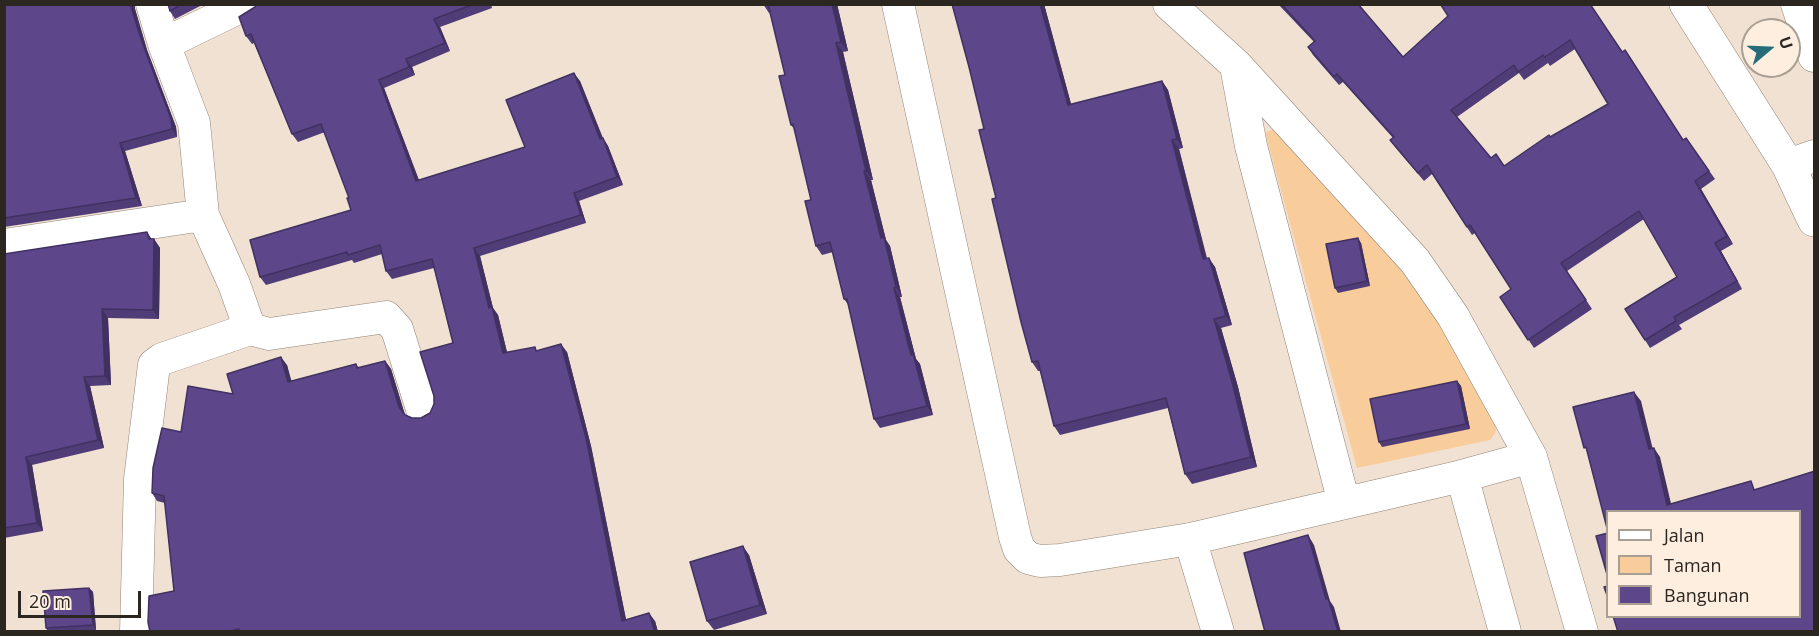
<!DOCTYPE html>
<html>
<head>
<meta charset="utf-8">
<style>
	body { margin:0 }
	#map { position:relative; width:1819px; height:636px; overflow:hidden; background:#f0e1d2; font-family:"Open Sans",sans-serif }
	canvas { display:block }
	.frame { position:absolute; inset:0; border:6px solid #2b2620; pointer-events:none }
	.legend { position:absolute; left:1606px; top:510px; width:195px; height:108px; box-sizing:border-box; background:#fdeedf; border:2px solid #a99e93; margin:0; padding:8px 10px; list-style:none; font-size:18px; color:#2b2620 }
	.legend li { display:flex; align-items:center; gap:12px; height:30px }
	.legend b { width:30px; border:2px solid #a99e93 }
	.north { position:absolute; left:1741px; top:18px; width:60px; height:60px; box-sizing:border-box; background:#fdeedf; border:2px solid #a99e93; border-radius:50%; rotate:71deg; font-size:16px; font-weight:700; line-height:24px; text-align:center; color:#2b2620 }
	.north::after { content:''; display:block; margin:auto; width:21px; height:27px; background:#256c79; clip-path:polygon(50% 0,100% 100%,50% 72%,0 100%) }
	.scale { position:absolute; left:18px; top:591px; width:123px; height:27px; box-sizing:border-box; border:3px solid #2b2620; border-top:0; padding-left:8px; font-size:18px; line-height:21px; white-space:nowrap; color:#2b2620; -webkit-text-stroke:4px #fdeedf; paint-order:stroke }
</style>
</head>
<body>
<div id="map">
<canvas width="1819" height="636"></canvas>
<div class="frame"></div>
<ul class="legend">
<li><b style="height:8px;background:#fff"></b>Jalan</li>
<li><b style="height:16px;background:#f9cc9c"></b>Taman</li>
<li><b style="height:16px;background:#5d468a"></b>Bangunan</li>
</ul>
<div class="north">U</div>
<div class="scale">20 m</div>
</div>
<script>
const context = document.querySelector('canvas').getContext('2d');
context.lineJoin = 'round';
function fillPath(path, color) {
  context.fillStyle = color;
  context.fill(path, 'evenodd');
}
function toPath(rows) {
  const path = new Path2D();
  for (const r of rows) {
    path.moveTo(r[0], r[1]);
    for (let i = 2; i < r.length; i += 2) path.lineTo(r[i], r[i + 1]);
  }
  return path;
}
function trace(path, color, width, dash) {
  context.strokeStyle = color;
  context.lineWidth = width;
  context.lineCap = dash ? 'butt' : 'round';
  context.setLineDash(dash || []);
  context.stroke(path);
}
fillPath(toPath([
	[1272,130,1277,131,1425,296,1498,424,1495,433,1490,440,1357,468,1265,132]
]), '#f9cc9c');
const minor = toPath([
	[152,4,164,44,194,123,203,215,234,284,250,329,269,334,386,317,397,329,422,409],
	[898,4,1015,537,1019,549,1028,558,1040,561,1060,560,1190,539,1462,476,1531,457],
	[1169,4,1236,65,1415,261,1453,316,1531,457,1582,632],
	[1797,4,1814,56],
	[164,44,246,4],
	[1236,66,1251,146,1344,503],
	[1788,165,1814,156],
	[4,245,203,215],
	[1462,476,1505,632],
	[1190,539,1218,632],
	[136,632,140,479,154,365,162,359,250,329]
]);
const tertiary = toPath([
	[1686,4,1788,165,1814,220]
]);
trace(minor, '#928577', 33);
trace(tertiary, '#928577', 34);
trace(minor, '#fff', 32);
trace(tertiary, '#fff', 33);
fillPath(toPath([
	[4,4,135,9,147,50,176,127,177,137,125,151,142,206,4,227],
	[168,4,204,4,175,19,170,11],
	[256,4,491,4,492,8,440,27,450,51,412,67,415,75,384,88,419,180,525,147,580,81,603,138,608,146,623,185,579,201,586,223,480,256,493,308,498,315,507,352,538,351,567,352,591,446,626,620,655,621,658,632,150,632,174,591,165,503,157,501,152,493,181,432,233,394,287,365,291,382,356,364,359,368,385,361,391,369,405,415,412,418,421,418,430,413,434,404,453,343,434,268,392,279,386,271,382,254,354,263,352,260,266,285,260,277,351,210,349,198,325,132,298,142,292,134,254,43,252,44,246,36],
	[763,4,837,4,848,51,843,52,873,180,871,180,886,240,890,246,902,297,900,297,916,359,920,364,933,415,880,428,874,419,849,306,844,299,833,252,822,255,816,246,811,200,795,130,791,125,785,75,770,13,769,13],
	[952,4,1044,4,1071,104,1162,81,1168,90,1183,148,1179,149,1207,258,1215,267,1232,325,1221,328,1238,387,1257,467,1192,484,1185,474,1168,408,1060,435,1054,426,1040,371,1038,371,1032,362,996,198,984,129,969,67],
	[1278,4,1358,4,1403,57,1590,4,1683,140,1686,138,1715,179,1701,189,1733,244,1721,251,1742,289,1679,325,1682,329,1650,348,1645,340,1677,277,1644,219,1567,271,1592,309,1534,348,1500,297,1511,289,1475,233,1472,235,1432,174,1424,181,1396,148,1390,140,1393,138,1343,82,1339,85,1313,55,1308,47,1314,42],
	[1575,49,1608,104,1504,166,1491,158,1457,117,1519,73,1524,80,1548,63,1550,66],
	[154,239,160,248,159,319,108,318,111,385,90,386,104,448,32,465,43,531,4,538,4,254],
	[1361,243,1370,286,1338,293,1335,288],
	[1457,381,1461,386,1470,429,1382,447,1379,442],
	[749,555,767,614,714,630,707,621],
	[89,588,93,592,96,630,74,632,48,632,46,628]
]), '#503c77');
fillPath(toPath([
	[130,4,135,4,135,9,147,50,176,127,177,137,172,129,142,42],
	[832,4,837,4,848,51,841,42],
	[1040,4,1044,4,1074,115,1068,105],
	[434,19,440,27,450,51,445,43],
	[836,43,843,52,873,180,866,171],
	[406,59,412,67,415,75,409,67],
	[574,73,580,81,606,147,600,139],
	[379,80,384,88,422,189,416,181],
	[1162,81,1168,90,1183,148,1177,139],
	[603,138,608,146,623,185,617,177],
	[1172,140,1179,149,1209,269,1203,259],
	[120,143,125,151,142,206,136,198],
	[864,171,871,180,886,240,890,246,902,297,896,287,881,238],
	[1695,181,1701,189,1733,244,1727,236],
	[574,193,579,201,586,223,581,215],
	[147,232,153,241,154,239,160,248,159,319,153,310,149,239],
	[1358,238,1361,243,1370,286,1367,281],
	[1715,243,1721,251,1742,289,1737,281],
	[474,248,480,256,493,308,498,315,509,361,503,353,489,308],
	[1209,258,1215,267,1232,325,1226,316],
	[894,288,900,297,916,359,920,364,933,415,927,406,911,355],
	[102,309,108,318,111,385,105,376],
	[1214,319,1221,328,1238,387,1257,467,1251,457],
	[561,344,567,352,591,446,628,629,622,621],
	[281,357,287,365,294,390,288,382],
	[385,361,391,369,405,415,399,407],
	[84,377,90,386,104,448,98,440],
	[1457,381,1461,386,1470,429,1466,424],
	[1634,392,1641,401,1655,458,1649,449],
	[1654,448,1660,457,1673,512,1667,505],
	[26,457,32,465,43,531,37,523],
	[1308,535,1314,545,1330,601,1334,607,1341,632,1338,632,1326,599],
	[743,546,749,555,767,614,760,605],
	[89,588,93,592,96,630,93,625],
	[649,613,655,621,658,632,655,632]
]), '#413161');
const building = toPath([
	[4,4,130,4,142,42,171,119,172,129,120,143,136,198,4,218,4,4],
	[168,4,182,4,170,11,168,4],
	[256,4,474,4,434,19,445,43,406,59,409,67,379,80,416,181,525,147,506,100,574,73,600,139,603,138,617,177,574,193,581,215,474,248,489,308,492,307,503,353,535,347,536,351,561,344,586,438,622,621,649,613,655,632,239,632,239,629,226,632,150,632,148,622,149,596,174,591,164,496,152,493,153,468,162,428,181,432,188,386,233,394,227,374,281,357,288,382,356,364,357,368,385,361,399,407,405,415,412,418,421,418,430,413,434,404,434,396,420,352,453,343,432,259,386,271,380,245,348,255,347,252,260,277,250,240,351,210,347,198,349,198,321,124,292,134,251,34,246,36,239,17,255,7,256,4],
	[768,4,832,4,841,42,836,43,866,171,864,171,881,238,884,237,896,287,894,288,911,355,913,354,927,406,874,419,847,299,844,299,830,242,816,246,805,201,811,200,793,124,791,125,779,76,785,75,768,4],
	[952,4,1040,4,1068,105,1162,81,1177,139,1172,140,1203,259,1209,258,1226,316,1214,319,1231,378,1251,457,1185,474,1166,398,1054,426,1038,361,1032,362,1021,322,992,199,996,198,979,130,984,129,969,67,952,4],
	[1281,4,1358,4,1403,57,1448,16,1441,5,1442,4,1590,4,1622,52,1625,50,1683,140,1686,138,1709,171,1695,181,1727,236,1715,243,1737,281,1674,317,1676,321,1645,340,1625,309,1677,277,1639,211,1561,263,1586,300,1528,340,1500,297,1511,289,1470,225,1467,227,1427,165,1418,173,1390,140,1394,137,1337,74,1334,77,1308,47,1315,41,1281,4],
	[1570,40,1608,104,1550,137,1549,135,1504,166,1496,154,1491,158,1451,110,1514,65,1518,72,1543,55,1545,57,1570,40],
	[147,232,149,239,154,239,153,310,102,309,105,376,84,377,98,440,26,457,37,523,4,528,4,254,147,232],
	[1358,238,1367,281,1335,288,1326,244,1358,238],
	[1457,381,1466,424,1379,442,1370,399,1457,381],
	[1634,392,1649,449,1654,448,1667,505,1751,481,1754,490,1815,471,1815,632,1618,632,1613,616,1800,616,1800,512,1608,512,1608,532,1586,447,1584,448,1573,407,1634,392],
	[1608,533,1608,578,1596,536,1608,533],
	[1308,535,1326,599,1328,598,1338,632,1265,632,1244,553,1308,535],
	[743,546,760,605,707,621,690,562,743,546],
	[1608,586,1608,598,1604,587,1608,586],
	[89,588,93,625,46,628,43,591,89,588]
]);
fillPath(building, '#5d468a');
trace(building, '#413161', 1.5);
</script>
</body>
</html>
